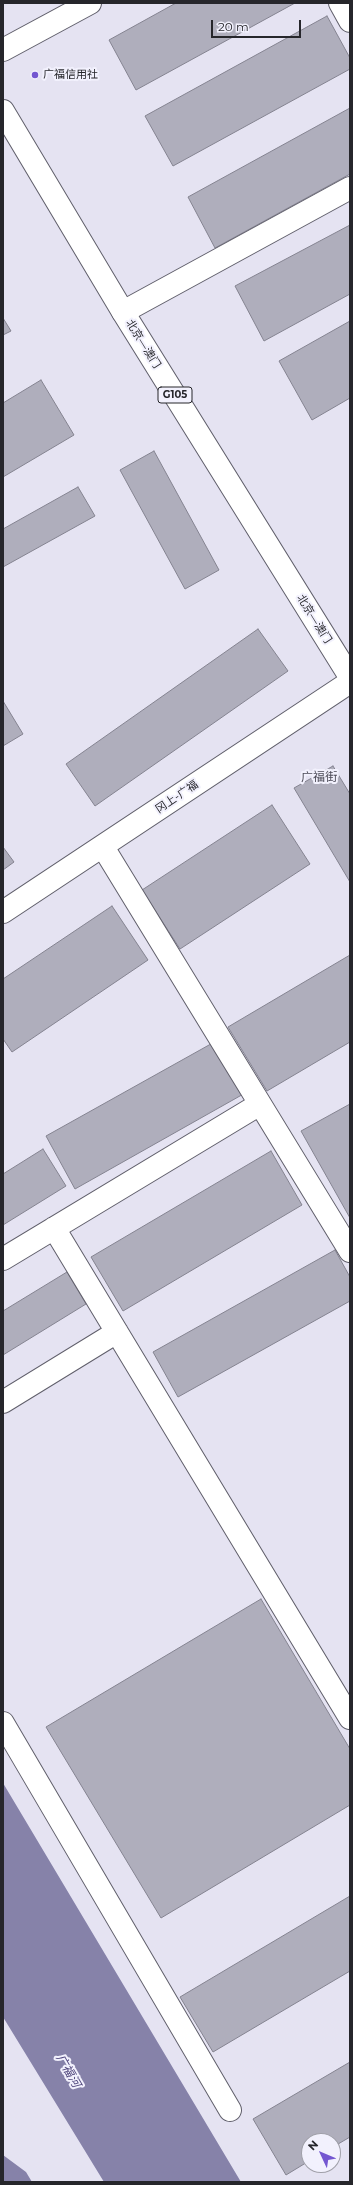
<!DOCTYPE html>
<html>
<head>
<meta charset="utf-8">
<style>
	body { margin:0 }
	#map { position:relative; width:353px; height:2185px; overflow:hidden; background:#e5e3f2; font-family:Montserrat,sans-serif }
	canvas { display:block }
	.frame { position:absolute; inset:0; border:4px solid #26262b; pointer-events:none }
	.north { position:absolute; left:301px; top:2133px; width:40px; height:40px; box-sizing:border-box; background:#f2f1fd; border:1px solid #a0a0a9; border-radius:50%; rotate:314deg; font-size:11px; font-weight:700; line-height:16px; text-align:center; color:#26262b }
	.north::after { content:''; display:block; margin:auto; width:14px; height:18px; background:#7457d1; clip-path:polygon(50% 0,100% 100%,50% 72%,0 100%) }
	.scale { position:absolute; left:211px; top:20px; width:90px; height:18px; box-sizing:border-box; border:2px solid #26262b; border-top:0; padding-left:5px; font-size:12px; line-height:14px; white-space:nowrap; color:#26262b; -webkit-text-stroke:3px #f2f1fd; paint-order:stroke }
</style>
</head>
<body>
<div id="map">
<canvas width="353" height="2185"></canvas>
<div class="frame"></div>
<div class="north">N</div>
<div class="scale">20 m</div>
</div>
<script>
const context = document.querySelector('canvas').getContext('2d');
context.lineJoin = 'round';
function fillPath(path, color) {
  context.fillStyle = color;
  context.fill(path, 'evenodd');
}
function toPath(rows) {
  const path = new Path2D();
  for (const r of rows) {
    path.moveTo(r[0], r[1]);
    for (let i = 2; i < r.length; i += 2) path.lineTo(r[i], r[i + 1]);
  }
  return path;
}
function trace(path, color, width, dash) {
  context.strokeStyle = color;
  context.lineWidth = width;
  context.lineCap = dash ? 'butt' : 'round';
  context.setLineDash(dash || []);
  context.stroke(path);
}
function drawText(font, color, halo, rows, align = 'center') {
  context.font = font + ' Montserrat,"Noto Sans SC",sans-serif';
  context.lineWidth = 4;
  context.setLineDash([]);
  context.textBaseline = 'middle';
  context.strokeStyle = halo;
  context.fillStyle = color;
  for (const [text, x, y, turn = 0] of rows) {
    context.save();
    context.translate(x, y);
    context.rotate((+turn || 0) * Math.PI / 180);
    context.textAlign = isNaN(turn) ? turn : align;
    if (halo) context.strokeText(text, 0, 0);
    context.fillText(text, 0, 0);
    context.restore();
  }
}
fillPath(toPath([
	[3,1783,241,2182,104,2182,3,2017],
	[3,2155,26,2172,32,2182,3,2182]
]), '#8682a9');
const building = toPath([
	[176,3,295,3,136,90,109,40,176,3],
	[327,16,350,58,350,69,173,166,145,116,327,16],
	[350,108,350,174,215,248,188,197,350,108],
	[350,225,350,294,264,341,235,286,350,225],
	[3,318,11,331,3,335,3,318],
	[350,321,350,398,312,420,279,361,350,321],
	[41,380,74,435,3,477,3,403,41,380],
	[154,451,219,570,185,589,120,470,154,451],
	[78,487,95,516,3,567,3,529,78,487],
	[258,629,288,671,95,806,66,764,258,629],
	[3,701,23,734,3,746,3,701],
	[333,766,350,794,350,882,294,788,333,766],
	[272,805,310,864,180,949,142,890,272,805],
	[3,847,14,862,3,870,3,847],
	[112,906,148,960,12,1052,3,1039,3,979,112,906],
	[350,955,350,1042,267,1091,228,1027,350,955],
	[218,1040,247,1092,75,1189,46,1136,218,1040],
	[350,1104,350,1218,301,1131,350,1104],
	[43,1149,66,1186,3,1225,3,1174,43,1149],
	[271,1151,302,1205,123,1311,91,1257,271,1151],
	[335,1250,350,1277,350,1301,178,1397,153,1352,335,1250],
	[67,1272,86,1304,3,1355,3,1311,67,1272],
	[261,1599,350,1749,350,1805,161,1918,46,1727,261,1599],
	[350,1896,350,1971,213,2052,180,1997,350,1896],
	[350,2062,350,2137,333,2147,333,2141,309,2141,309,2161,286,2175,253,2119,350,2062]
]);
fillPath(building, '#afaebc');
trace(building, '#848390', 1);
const minor = toPath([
	[340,3,350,21],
	[3,50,90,3],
	[123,312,350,188],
	[103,847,350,1251],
	[3,912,350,682],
	[54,1228,350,1718],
	[3,1259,260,1104],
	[3,1402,117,1332],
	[3,1723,230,2110]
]);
const highway = toPath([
	[3,111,123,312,350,677]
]);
trace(minor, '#605f6b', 24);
trace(highway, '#605f6b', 24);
trace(minor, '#fff', 22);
trace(highway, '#fff', 22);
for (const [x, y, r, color] of [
	[35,75,4,"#7457d1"]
]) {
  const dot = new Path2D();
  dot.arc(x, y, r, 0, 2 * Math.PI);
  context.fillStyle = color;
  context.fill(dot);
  trace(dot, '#f2f1fd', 1.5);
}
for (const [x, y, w] of [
	[175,395,34]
]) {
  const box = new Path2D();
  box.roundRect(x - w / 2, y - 8, w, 16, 3);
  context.fillStyle = '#f2f1fd';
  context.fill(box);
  trace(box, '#26262b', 1);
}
drawText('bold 10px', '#26262b', null, [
	["G105",175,395]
]);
drawText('11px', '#26262b', '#f2f1fd', [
	["广福信用社",43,75]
], 'left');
drawText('11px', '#26262b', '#f2f1fd', [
	["北京—澳门",143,344,58],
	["北京—澳门",314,619,58],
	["冈上-广福",177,797,-34]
]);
drawText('12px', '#4d4c58', '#f2f1fd', [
	["广福街",319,777]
]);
drawText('italic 12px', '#50477d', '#f2f1fd', [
	["广福河",68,2071,60]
]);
</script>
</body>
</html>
